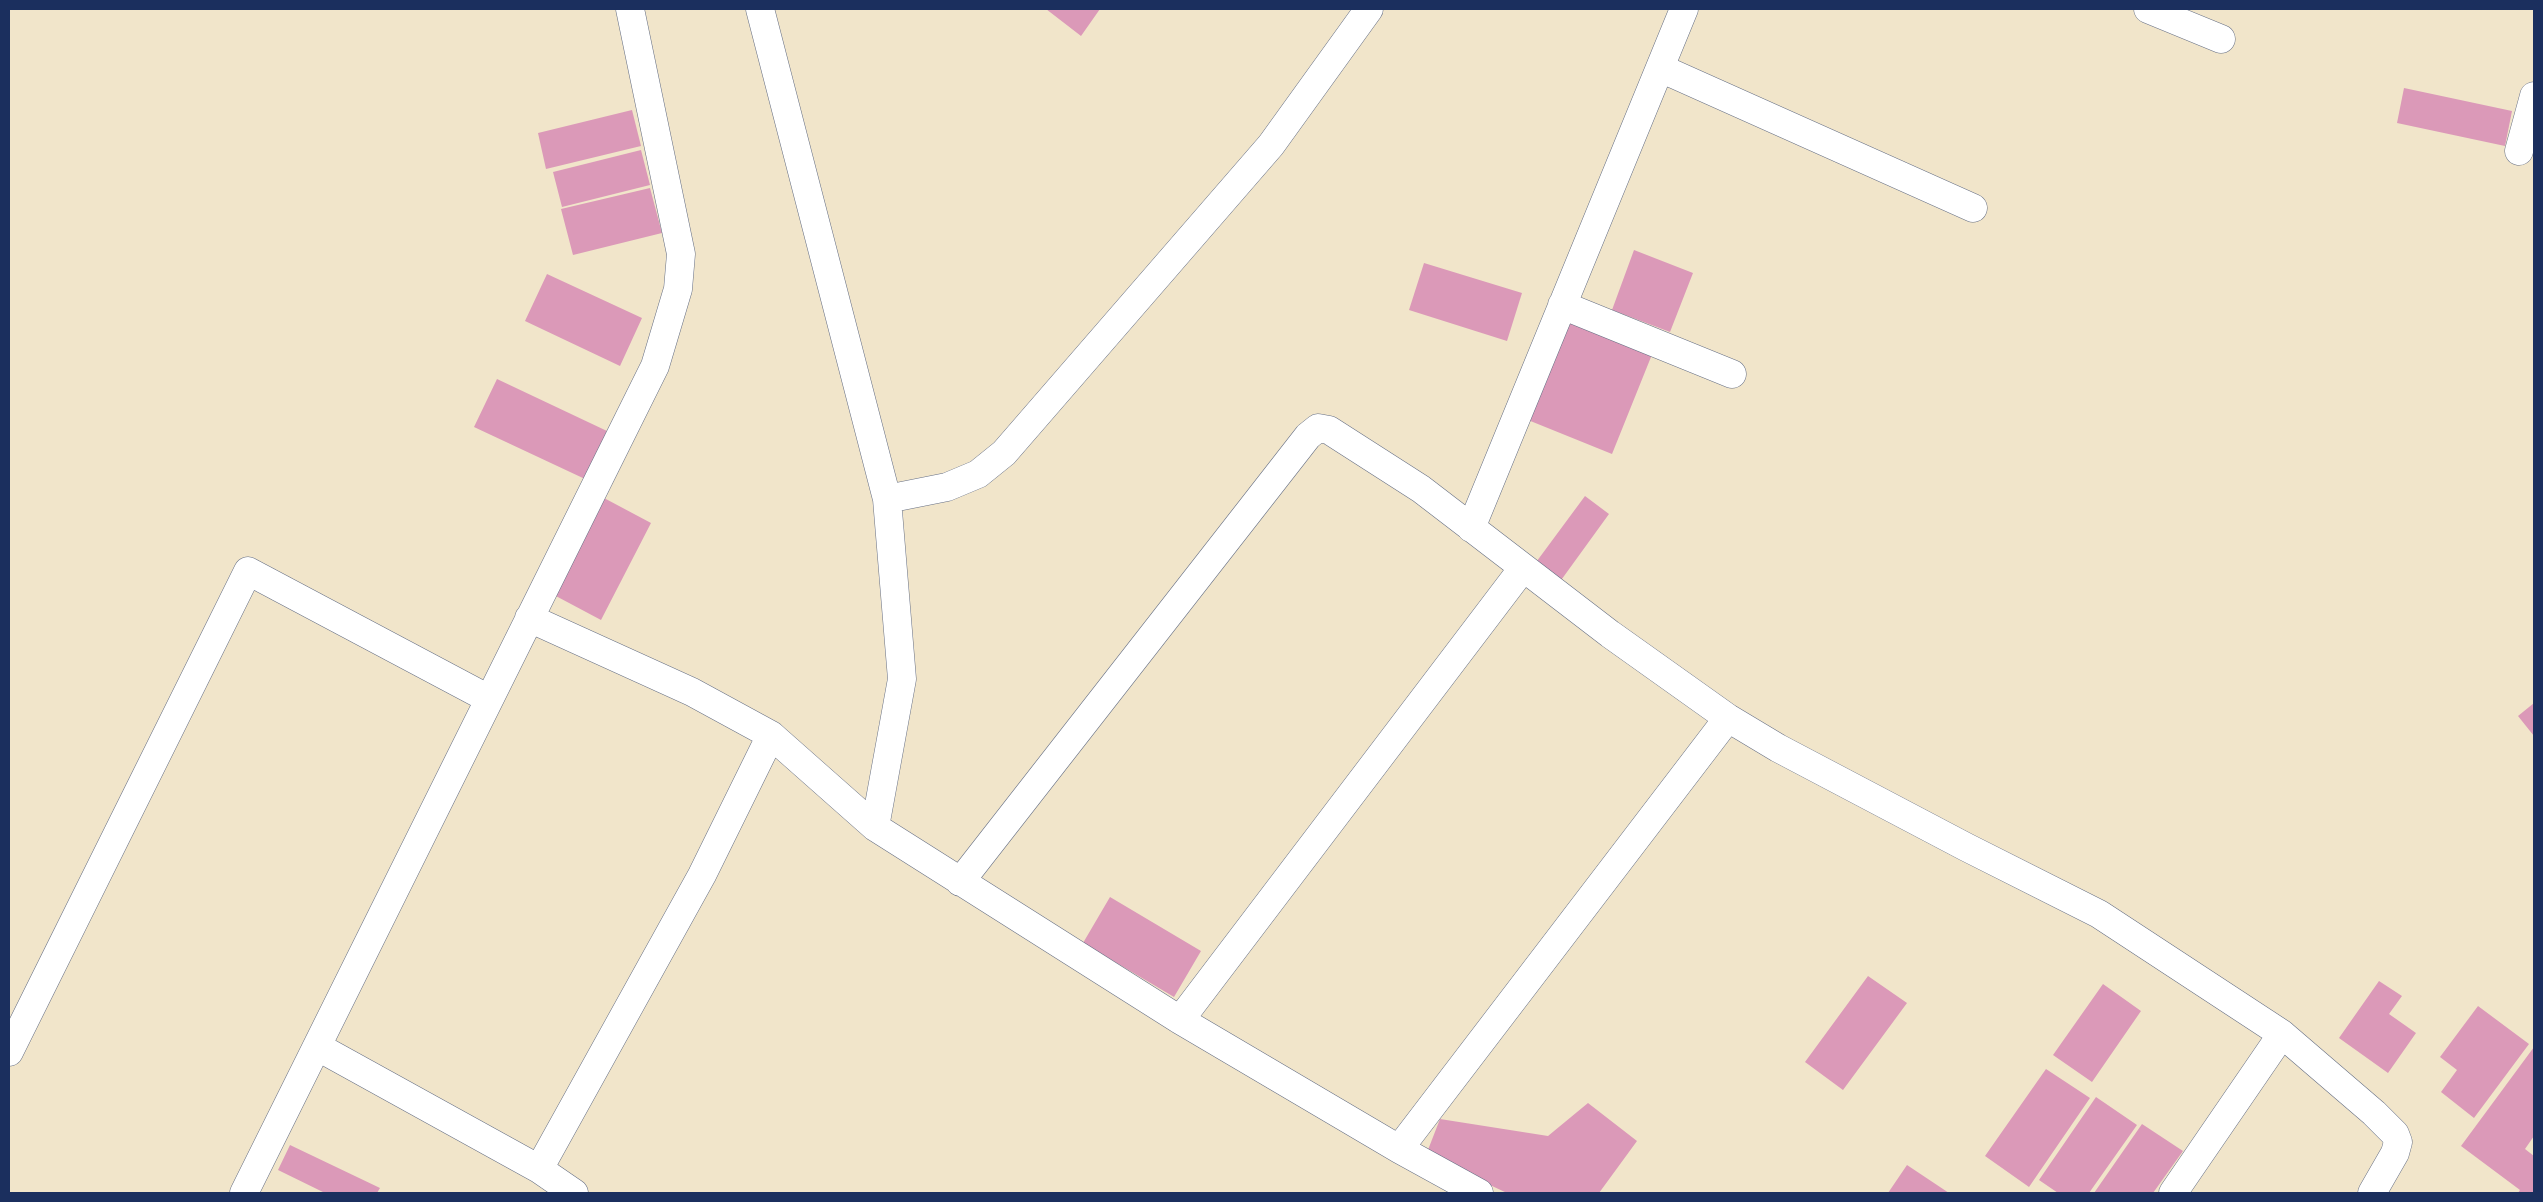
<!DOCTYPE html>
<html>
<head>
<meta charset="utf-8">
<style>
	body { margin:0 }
	#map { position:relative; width:2543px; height:1202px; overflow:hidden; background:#f1e5ca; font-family:Pangolin,sans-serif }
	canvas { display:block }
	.frame { position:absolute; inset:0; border:10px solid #1b2f5e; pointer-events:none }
</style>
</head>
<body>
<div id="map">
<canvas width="2543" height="1202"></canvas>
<div class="frame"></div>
</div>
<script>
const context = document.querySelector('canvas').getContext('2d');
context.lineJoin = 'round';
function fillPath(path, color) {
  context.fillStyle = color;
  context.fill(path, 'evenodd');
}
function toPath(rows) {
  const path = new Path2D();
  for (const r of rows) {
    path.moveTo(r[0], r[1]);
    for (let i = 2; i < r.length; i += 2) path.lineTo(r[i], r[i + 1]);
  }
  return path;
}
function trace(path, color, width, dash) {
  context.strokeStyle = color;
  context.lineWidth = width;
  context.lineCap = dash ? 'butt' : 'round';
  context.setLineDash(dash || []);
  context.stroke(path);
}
fillPath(toPath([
	[1046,9,1100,9,1081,36],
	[2404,88,2512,111,2505,146,2397,123],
	[632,110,641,146,546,169,538,133],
	[641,150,650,185,562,207,553,172],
	[650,188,662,233,573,255,561,209],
	[1634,250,1693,273,1670,332,1612,310],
	[1424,263,1522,293,1507,341,1409,310],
	[547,274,642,318,620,366,525,321],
	[1565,316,1653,352,1612,454,1523,418],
	[497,379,607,431,585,479,474,427],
	[1585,496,1609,514,1559,583,1534,565],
	[604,498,651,523,601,620,554,595],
	[2534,703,2534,736,2518,716],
	[1110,897,1201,951,1174,997,1083,943],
	[1868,976,1907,1003,1843,1090,1805,1062],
	[2379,981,2402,996,2389,1014,2416,1033,2388,1073,2339,1038],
	[2103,984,2141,1011,2092,1082,2053,1055],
	[2478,1006,2529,1044,2474,1118,2441,1092,2457,1070,2440,1057],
	[2534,1047,2534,1136,2525,1149,2534,1156,2534,1193,2518,1193,2520,1190,2461,1146],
	[2046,1069,2090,1098,2029,1187,1985,1156],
	[2096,1097,2137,1125,2089,1193,2058,1193,2039,1180],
	[1588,1103,1637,1141,1599,1193,1507,1193,1426,1155,1440,1119,1548,1136],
	[2142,1124,2183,1151,2153,1193,2094,1193],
	[290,1145,380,1188,377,1193,325,1193,278,1170],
	[1907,1165,1949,1193,1888,1193]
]), '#db99b8');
const minor = toPath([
	[760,9,887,499,902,679,875,827],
	[2148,9,2221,39],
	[1660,68,1973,208],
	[2519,151,2534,96],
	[1562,305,1732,374],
	[887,499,947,487,978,474,1004,453,1271,145,1369,9],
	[1471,528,1684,9],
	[529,618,692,692,771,735,702,875,539,1169],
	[771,735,875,827,1180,1020,1399,1149,1479,1193],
	[960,882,1308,436,1318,428,1329,430,1421,489,1610,634,1728,718,1778,748,1966,847,2099,914,2282,1034,2374,1113,2395,1134,2398,1142,2395,1153,2372,1193],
	[1180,1020,1523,568],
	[318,1047,539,1169,574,1193],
	[9,1052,248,571,489,699],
	[1399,1149,1728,718],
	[244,1193,655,366,678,289,681,254,630,9],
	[2173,1193,2282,1034]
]);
trace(minor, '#666f84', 29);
trace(minor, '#fff', 28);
</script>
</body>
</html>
